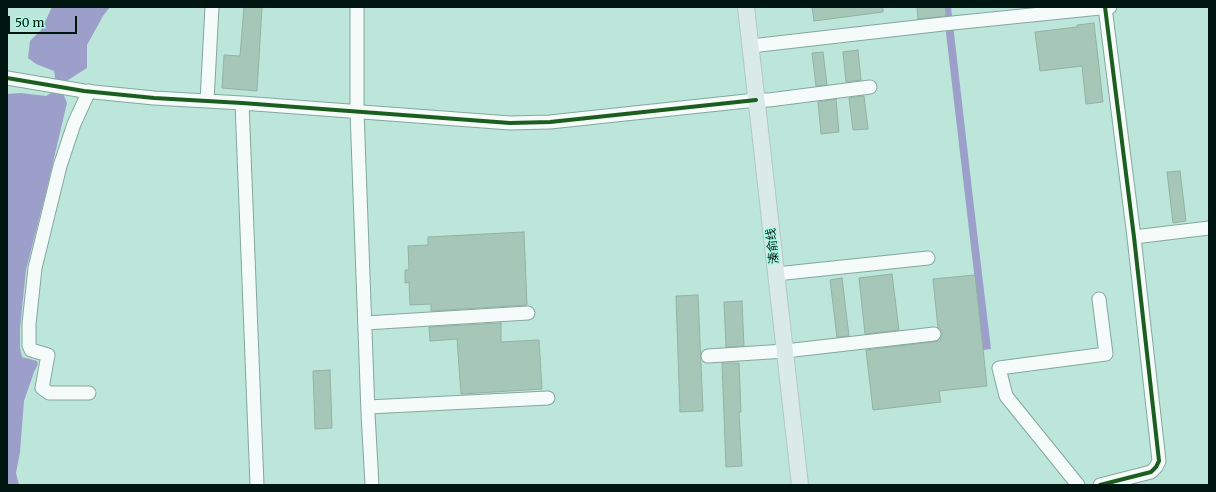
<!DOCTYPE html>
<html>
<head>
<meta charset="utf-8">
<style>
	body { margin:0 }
	#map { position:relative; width:1216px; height:492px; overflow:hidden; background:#bbe6d9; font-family:Merriweather,serif }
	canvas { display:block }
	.frame { position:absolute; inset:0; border:8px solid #001610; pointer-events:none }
	.scale { position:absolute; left:8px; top:16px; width:69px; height:18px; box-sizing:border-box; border:2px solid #001610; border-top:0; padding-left:5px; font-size:12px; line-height:14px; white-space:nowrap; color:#001610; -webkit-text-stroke:3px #a9f8e0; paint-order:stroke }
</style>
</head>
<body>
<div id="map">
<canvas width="1216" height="492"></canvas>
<div class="frame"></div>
<div class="scale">50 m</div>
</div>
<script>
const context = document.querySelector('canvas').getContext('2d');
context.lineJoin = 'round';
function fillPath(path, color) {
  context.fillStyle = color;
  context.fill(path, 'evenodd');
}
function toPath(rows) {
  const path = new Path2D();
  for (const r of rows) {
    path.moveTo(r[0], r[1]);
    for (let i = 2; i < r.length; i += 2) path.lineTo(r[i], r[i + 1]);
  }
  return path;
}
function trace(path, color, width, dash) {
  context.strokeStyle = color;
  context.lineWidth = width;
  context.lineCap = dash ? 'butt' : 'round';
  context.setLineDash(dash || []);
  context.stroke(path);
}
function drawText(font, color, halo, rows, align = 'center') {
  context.font = font + ' Merriweather,"Noto Sans SC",serif';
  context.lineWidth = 3;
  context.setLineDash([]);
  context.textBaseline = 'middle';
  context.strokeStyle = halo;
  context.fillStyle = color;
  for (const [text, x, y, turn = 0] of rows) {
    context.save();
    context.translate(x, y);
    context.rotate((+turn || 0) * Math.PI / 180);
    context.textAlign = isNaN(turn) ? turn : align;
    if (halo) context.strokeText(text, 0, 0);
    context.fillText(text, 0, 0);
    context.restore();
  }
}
fillPath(toPath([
	[52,7,110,7,103,16,87,45,87,68,68,80,63,93,67,103,46,192,26,270,20,328,20,348,22,357,37,361,38,364,34,372,24,401,20,452,16,473,19,485,7,485,7,94,21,93,46,96,53,92,55,77,54,71,36,64,28,58,30,41,41,30],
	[943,7,951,7,974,207,991,349,983,350]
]), '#9c9fca');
const building = toPath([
	[244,7,262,7,257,91,222,88,224,55,240,56,244,7],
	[812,7,883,7,883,12,814,21,812,7],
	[917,7,945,7,946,16,918,19,917,7],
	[1094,23,1103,102,1086,104,1082,66,1040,71,1035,32,1077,27,1077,25,1094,23],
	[858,50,861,80,846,82,843,52,858,50],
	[823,52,827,85,816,86,812,53,823,52],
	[863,96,864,96,868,129,853,130,849,98,863,96],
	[836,99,839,132,821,134,818,102,836,99],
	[1180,171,1186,221,1173,223,1167,172,1180,171],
	[524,232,527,305,431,311,431,304,410,305,409,282,405,283,405,270,409,270,408,246,428,245,428,237,524,232],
	[892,274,899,330,865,334,859,278,892,274],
	[975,275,987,386,939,391,941,402,873,410,866,350,940,341,942,333,938,328,933,279,975,275],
	[842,278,849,336,837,337,830,280,842,278],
	[698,295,703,411,680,412,676,296,698,295],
	[742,301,744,346,726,347,724,302,742,301],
	[501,323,501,342,539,340,542,389,461,394,457,339,430,341,429,327,501,323],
	[722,363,739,363,741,412,739,412,742,466,726,467,722,363],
	[330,370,332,428,315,429,313,371,330,370]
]);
fillPath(building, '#a6c7b7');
trace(building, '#93b1a4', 1);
const minor = toPath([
	[357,7,357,111,368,413,372,485],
	[751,46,943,24,1110,7],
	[7,78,84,91,154,98,242,103,510,123,550,122,756,100,769,100,870,87],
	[89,91,74,124,60,166,35,268,29,324,29,345,31,350,48,355,42,388,49,393,89,393],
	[207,101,212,7],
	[242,103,257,485],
	[1134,237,1209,228],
	[776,274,928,258],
	[365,323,528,313],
	[708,356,785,351,934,334],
	[368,407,548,398],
	[1078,485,1006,396,999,368,1106,354,1099,299],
	[1100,485,1151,472,1156,467,1159,461,1134,237,1105,7]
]);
const major = toPath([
	[746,7,800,485]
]);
trace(minor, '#85a79e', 15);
trace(major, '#b3c8c2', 18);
trace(minor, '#f5fbf9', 13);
trace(major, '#daebe7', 16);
trace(toPath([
	[7,78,84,91,154,98,242,103,510,123,550,122,756,100],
	[1100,485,1151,472,1156,467,1159,461,1134,237,1105,7]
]), '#1b5e20', 4);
drawText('12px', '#001610', '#a9f8e0', [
	["溱俞线",773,246,-96]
]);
</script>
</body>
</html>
